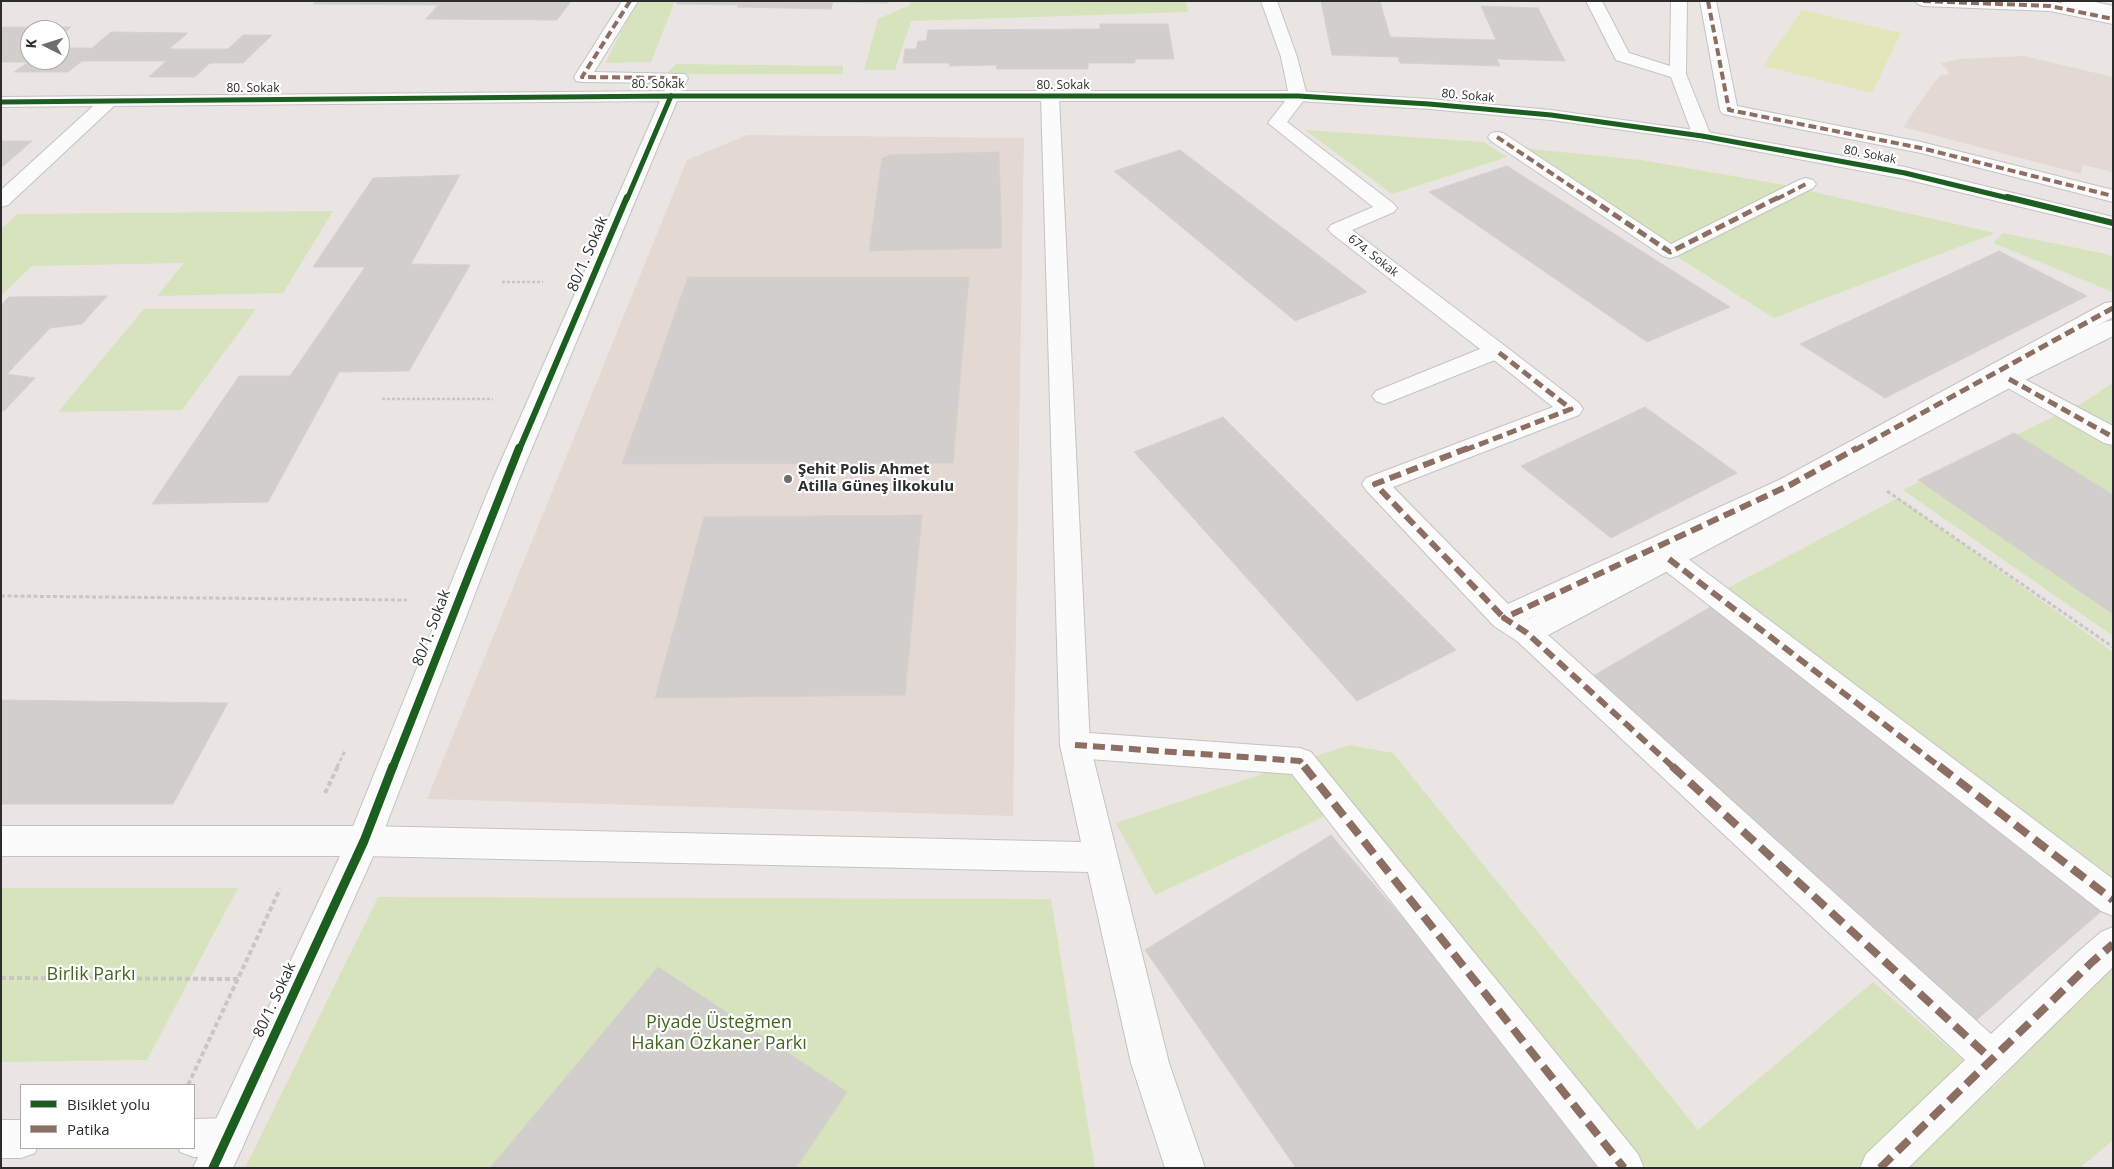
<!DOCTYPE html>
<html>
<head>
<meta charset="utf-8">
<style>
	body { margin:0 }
	#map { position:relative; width:2114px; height:1169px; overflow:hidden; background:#eae5e3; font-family:"Open Sans",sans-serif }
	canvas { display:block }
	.frame { position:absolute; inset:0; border:2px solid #2c2c2c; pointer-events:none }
	.legend { position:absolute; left:20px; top:1084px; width:175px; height:65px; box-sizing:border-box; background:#fff; border:1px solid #ababab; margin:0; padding:6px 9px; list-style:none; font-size:15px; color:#2c2c2c }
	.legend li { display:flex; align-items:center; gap:10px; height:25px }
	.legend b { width:25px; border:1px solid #ababab }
	.north { position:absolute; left:20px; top:20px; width:50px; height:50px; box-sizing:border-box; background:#fff; border:1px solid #ababab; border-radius:50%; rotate:275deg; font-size:14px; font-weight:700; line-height:20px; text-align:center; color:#2c2c2c }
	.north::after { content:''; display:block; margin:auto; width:18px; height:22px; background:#6e6d6c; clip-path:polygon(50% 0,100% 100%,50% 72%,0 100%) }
</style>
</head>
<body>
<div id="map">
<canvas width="2114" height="1169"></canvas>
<div class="frame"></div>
<ul class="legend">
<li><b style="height:6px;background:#1b5e20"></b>Bisiklet yolu</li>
<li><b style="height:6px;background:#8d6e63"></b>Patika</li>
</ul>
<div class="north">K</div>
</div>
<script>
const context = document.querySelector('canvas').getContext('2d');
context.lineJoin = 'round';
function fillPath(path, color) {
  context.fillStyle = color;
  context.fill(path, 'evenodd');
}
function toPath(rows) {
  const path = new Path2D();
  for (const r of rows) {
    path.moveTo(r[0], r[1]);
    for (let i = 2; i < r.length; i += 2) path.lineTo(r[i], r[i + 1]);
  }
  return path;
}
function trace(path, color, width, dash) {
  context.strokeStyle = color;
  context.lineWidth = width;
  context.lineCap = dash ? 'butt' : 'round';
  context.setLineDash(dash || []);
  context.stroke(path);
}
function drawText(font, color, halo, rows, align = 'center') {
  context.font = font + ' "Open Sans",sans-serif';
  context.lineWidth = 4.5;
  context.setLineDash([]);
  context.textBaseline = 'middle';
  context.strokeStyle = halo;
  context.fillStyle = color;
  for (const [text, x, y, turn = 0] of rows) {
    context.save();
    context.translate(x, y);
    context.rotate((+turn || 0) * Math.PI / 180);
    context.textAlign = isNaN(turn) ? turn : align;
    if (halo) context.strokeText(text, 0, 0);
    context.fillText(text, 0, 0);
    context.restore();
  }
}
fillPath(toPath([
	[2024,56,2113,77,2113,172,2083,165,2081,174,1903,127,1935,81,1941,75,1950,74,1941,63,1959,59],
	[747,135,1024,138,1013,816,427,799,687,160]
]), '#e4d9d2');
fillPath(toPath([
	[637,1,675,1,651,62,605,63],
	[910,1,1186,1,1188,12,911,21,895,70,864,70,878,19,910,5],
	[676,64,843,66,843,74,666,74],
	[1305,130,1484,142,1507,157,1392,194],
	[1501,146,1641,160,1779,184,1995,233,1774,318],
	[333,211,283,293,157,296,184,263,32,266,1,296,1,229,17,214],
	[2003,233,2106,254,2113,257,2113,292,1993,243],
	[144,309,256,309,182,410,58,412],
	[2113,383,2113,636,1903,490,2084,402],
	[1898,498,2113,652,2113,885,1722,591],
	[1349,745,1393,753,1698,1130,1873,982,1994,1087,2113,957,2113,1140,2080,1168,1647,1168,1330,814,1155,895,1116,823],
	[1,888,238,888,147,1060,1,1062],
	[378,897,1051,899,1095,1168,245,1168]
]), '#d7e3bd');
fillPath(toPath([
	[1802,10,1901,33,1872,93,1763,66]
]), '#e2e7bb');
const building = toPath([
	[316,1,571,1,557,20,426,19,438,5,313,4,316,1],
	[677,1,889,1,888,3,833,2,831,9,737,7,739,5,676,4,677,1],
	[1321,1,1380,1,1390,37,1496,40,1481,6,1538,8,1565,61,1497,59,1500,66,1400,63,1398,57,1332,55,1321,1],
	[1100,24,1168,24,1174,59,1135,59,1135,63,1088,63,1088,69,997,69,996,65,949,66,950,63,903,63,905,49,916,49,918,41,926,41,928,30,1100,29,1100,24],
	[1,27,71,27,60,36,60,30,30,30,30,60,60,60,60,48,92,48,111,32,188,33,169,49,228,49,243,35,272,35,243,63,210,63,195,77,149,77,166,61,82,61,68,72,14,72,28,62,1,62,1,27],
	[1,141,32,141,1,168,1,141],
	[1180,150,1367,292,1295,321,1114,171,1180,150],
	[999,152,1002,248,869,251,882,158,890,155,999,152],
	[1507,166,1730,307,1647,342,1429,192,1507,166],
	[460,175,411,264,470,265,409,371,339,372,268,502,152,504,239,376,290,376,365,267,313,267,373,178,460,175],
	[1999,251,2087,296,1885,398,1800,344,1999,251],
	[688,277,969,277,953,463,622,464,688,277],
	[107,296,82,324,50,328,7,374,35,378,4,411,1,411,1,305,9,297,107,296],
	[1645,407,1737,473,1611,538,1521,466,1645,407],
	[1223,417,1456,650,1357,701,1134,452,1223,417],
	[2014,433,2113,495,2113,614,1918,480,2014,433],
	[922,515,905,695,655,698,704,517,922,515],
	[1717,603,2105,908,1972,1024,1588,679,1717,603],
	[1,700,228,703,173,804,1,804,1,700],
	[1331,835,1619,1168,1296,1168,1145,950,1331,835],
	[658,967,847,1092,796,1168,490,1168,658,967]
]);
fillPath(building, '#d1cecc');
trace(building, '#d5d1cf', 1);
const pedestrian = toPath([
	[622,1,638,1,594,72,685,74,688,78,677,100,671,101,665,100,662,96,668,83,582,82,576,81,574,77,622,1],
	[1700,1,1716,1,1737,106,1921,142,2113,190,2113,202,1921,153,1723,114,1720,110,1700,1],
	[1915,1,2050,1,2113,14,2113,24,2050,11,1923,6,1918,4,1915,1],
	[1497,132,1503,133,1671,244,1799,180,1806,178,1813,180,1816,184,1813,188,1677,256,1670,258,1663,256,1491,141,1488,137,1491,133,1497,132],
	[2113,302,2113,317,2013,373,2113,426,2113,445,2104,443,2001,384,1998,381,1799,491,1674,550,1679,552,2113,879,2113,916,2101,911,1659,566,1656,559,1528,619,1537,625,1991,1034,2079,951,2101,932,2113,927,2113,967,1908,1168,1860,1168,1866,1154,1965,1060,1517,641,1494,626,1366,490,1362,484,1366,478,1553,407,1489,356,1486,351,1489,346,1497,344,1505,346,1579,403,1583,409,1579,415,1393,487,1508,604,1781,479,2105,303,2113,302],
	[1075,732,1300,748,1311,752,1638,1154,1644,1168,1599,1168,1292,774,1075,758,1064,754,1060,745,1064,736,1075,732]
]);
const minor = toPath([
	[1261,1,1277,1,1297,57,1307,96,1287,122,1394,204,1397,208,1394,212,1352,230,1505,346,1508,351,1505,356,1392,401,1384,404,1376,401,1372,396,1376,391,1480,349,1331,233,1328,229,1331,225,1373,207,1268,123,1289,96,1281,57,1261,1],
	[1586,1,1602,1,1629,53,1670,66,1671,1,1687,1,1686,74,1711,136,1708,140,1702,141,1696,140,1693,136,1671,77,1616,60,1586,1],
	[2060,1,2090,1,2113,6,2113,16,2063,4,2060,1],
	[1050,92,1056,93,1059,97,1090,745,1169,1063,1205,1168,1165,1168,1131,1063,1088,872,364,856,1,856,1,826,364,826,1081,842,1060,745,1041,97,1044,93,1050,92],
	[109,96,115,97,118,101,115,105,8,205,1,207,1,190,103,97,109,96],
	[2113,320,2113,336,2017,384,1537,641,1527,644,1517,641,1513,633,1517,625,2001,374,2105,322,2113,320],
	[227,1118,241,1123,246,1137,241,1151,227,1156,194,1157,180,1152,179,1148,194,1148,194,1119,227,1118],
	[1,1120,21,1120,21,1148,37,1148,35,1153,21,1158,1,1158,1,1120]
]);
const tertiary = toPath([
	[671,91,1298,91,1429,99,1551,110,1702,131,1905,167,2113,217,2113,229,1905,179,1702,141,1551,120,1429,109,1298,101,677,101,519,479,380,841,233,1168,193,1168,348,839,493,479,660,101,1,107,1,97,671,91]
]);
trace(pedestrian, '#c4c3c3', 2);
trace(minor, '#c4c3c3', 2);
trace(tertiary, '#c4c3c3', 2);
trace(toPath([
	[502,282,543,282],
	[382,399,493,399]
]), '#c7c7c6', 2.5, [3, 2]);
trace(toPath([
	[1887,491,2113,647],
	[1,596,407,600],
	[337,767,345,751]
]), '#c7c7c6', 3, [4, 2.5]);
trace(toPath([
	[325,793,338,766],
	[1,978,238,979],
	[188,1085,280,889]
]), '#c7c7c6', 4, [5, 3]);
fillPath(pedestrian, '#fcfbfb');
fillPath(minor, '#fcfbfb');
fillPath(tertiary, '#fcfbfb');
trace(toPath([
	[630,1,582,77,679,78,671,96],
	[1708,1,1729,110,1921,148,2113,196],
	[1923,1,2050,6,2113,19],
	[1497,137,1590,199],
	[1777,199,1806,184]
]), '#8d6e63', 4, [8, 4]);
trace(toPath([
	[1588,197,1670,252,1779,197],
	[2009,379,2113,437],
	[1465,450,1571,409,1497,351],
	[1855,450,2113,308]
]), '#8d6e63', 5, [10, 5]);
trace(toPath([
	[1468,448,1375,484,1504,618],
	[1669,559,1940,767],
	[1075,745,1300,761,1305,767],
	[1673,767,1527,633,1504,618,1790,485,1857,448]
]), '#8d6e63', 6, [12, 6]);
trace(toPath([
	[1304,766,1624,1168],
	[1672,766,1991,1059],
	[1939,766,2113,900],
	[1880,1168,2091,963,2113,944]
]), '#8d6e63', 8, [16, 8]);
trace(toPath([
	[1,102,671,96,1298,96,1429,104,1551,115,1702,136,1905,173,2012,199],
	[627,199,671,96]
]), '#1b5e20', 5);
trace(toPath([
	[2007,197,2113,223],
	[519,450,627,197]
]), '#1b5e20', 6);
trace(toPath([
	[393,767,519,448]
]), '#1b5e20', 8);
trace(toPath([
	[213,1168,364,841,393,766]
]), '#1b5e20', 9);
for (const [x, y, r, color] of [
	[788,479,5,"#6e6d6c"]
]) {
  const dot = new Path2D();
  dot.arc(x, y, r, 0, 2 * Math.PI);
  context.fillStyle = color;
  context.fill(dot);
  trace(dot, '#fff', 2);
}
drawText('12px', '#2c2c2c', '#fff', [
	["80. Sokak",658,85],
	["80. Sokak",1063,86],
	["80. Sokak",253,89],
	["80. Sokak",1468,96,5],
	["80. Sokak",1870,155,11],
	["674. Sokak",1373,256,38]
]);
drawText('15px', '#2c2c2c', '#fff', [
	["80/1. Sokak",588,254,-67],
	["80/1. Sokak",432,628,-69],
	["80/1. Sokak",275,1000,-65]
]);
drawText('bold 15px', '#2c2c2c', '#fff', [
	["Şehit Polis Ahmet",798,470],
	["Atilla Güneş İlkokulu",798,487]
], 'left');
drawText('18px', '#41681e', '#fff', [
	["Birlik Parkı",91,975],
	["Piyade Üsteğmen",719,1023],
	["Hakan Özkaner Parkı",719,1044]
]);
</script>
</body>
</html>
